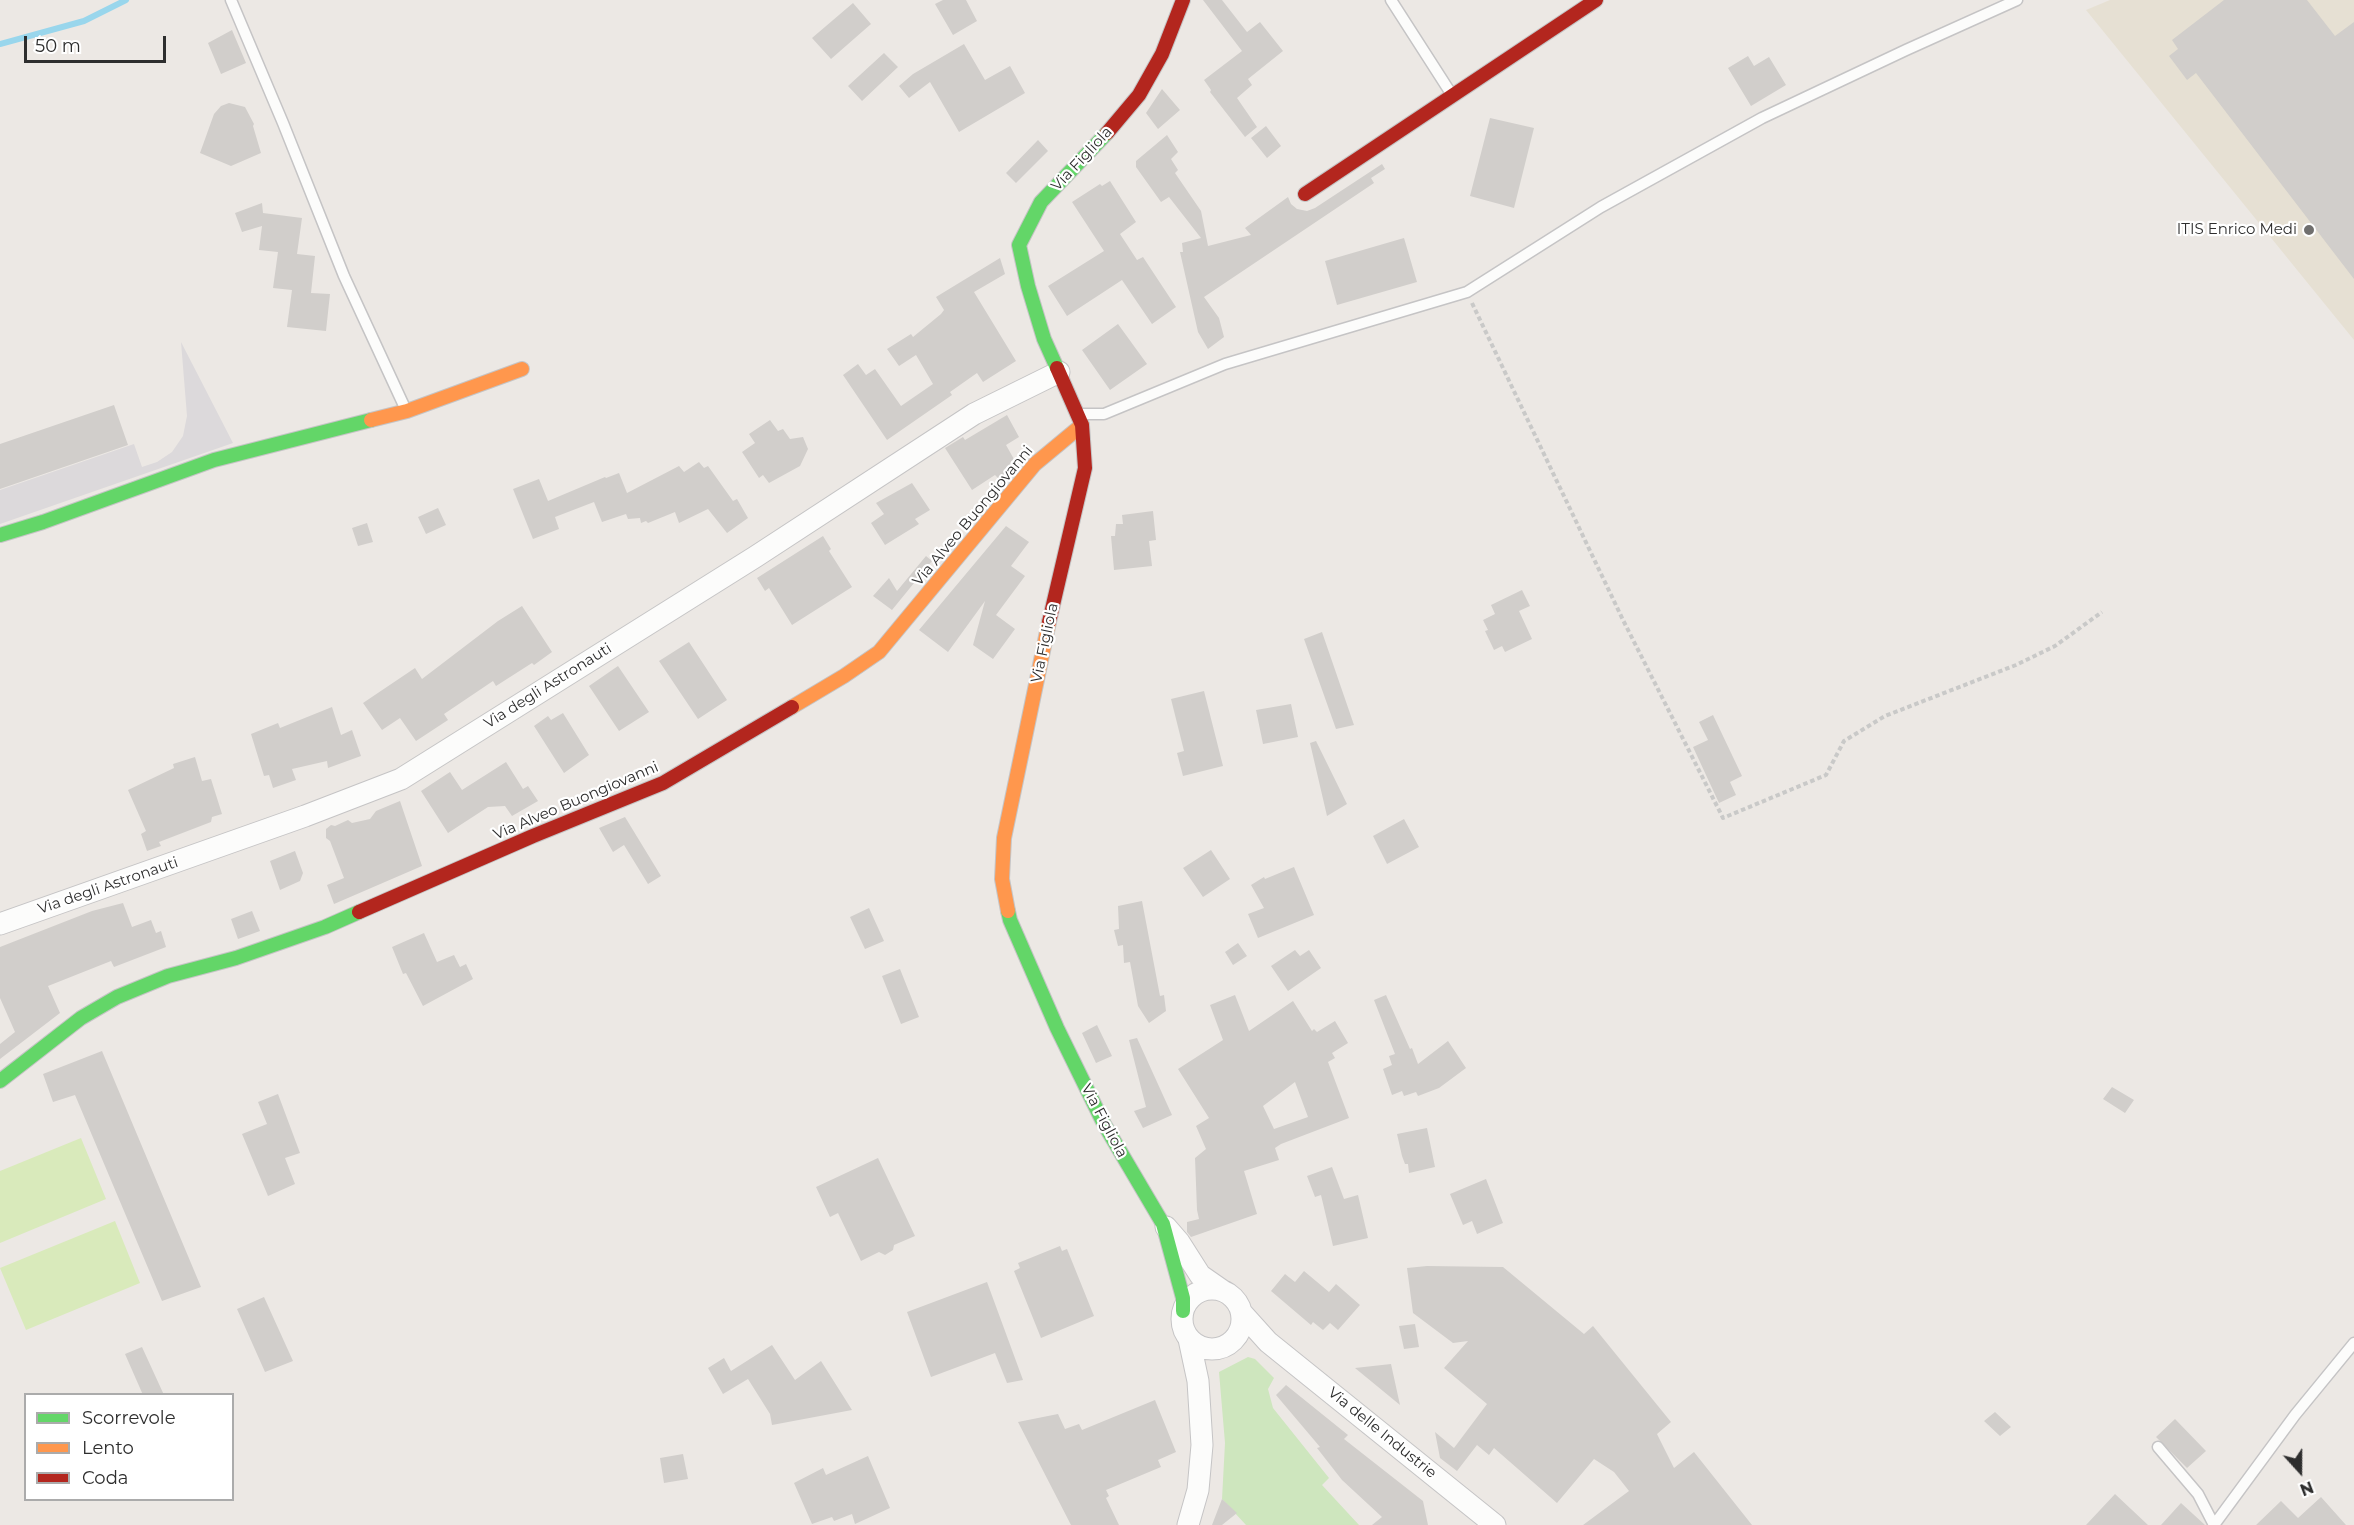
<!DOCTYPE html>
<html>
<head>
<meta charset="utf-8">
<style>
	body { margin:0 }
	#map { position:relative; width:2354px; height:1525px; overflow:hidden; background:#ece8e4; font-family:Montserrat,sans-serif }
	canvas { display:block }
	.legend { position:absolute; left:24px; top:1393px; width:210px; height:108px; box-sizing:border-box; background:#fff; border:2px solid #ababab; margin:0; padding:8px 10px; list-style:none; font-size:18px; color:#2e2e2e }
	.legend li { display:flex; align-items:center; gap:12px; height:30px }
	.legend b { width:30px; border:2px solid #ababab }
	.north { position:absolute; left:2270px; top:1441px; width:60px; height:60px; -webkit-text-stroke:4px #fff; paint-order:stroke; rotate:159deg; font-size:16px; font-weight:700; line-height:24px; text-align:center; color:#2e2e2e }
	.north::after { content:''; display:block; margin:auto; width:21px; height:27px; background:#2e2e2e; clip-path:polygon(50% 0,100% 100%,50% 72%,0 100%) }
	.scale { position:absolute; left:24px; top:36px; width:142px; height:27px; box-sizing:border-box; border:3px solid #2e2e2e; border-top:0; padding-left:8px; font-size:18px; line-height:21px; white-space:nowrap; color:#2e2e2e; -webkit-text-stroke:4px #fff; paint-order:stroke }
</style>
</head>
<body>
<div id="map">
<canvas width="2354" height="1525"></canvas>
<ul class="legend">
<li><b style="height:8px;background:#63d668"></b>Scorrevole</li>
<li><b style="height:8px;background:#ff974d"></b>Lento</li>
<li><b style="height:8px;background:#b3261e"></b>Coda</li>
</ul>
<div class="north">N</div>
<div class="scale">50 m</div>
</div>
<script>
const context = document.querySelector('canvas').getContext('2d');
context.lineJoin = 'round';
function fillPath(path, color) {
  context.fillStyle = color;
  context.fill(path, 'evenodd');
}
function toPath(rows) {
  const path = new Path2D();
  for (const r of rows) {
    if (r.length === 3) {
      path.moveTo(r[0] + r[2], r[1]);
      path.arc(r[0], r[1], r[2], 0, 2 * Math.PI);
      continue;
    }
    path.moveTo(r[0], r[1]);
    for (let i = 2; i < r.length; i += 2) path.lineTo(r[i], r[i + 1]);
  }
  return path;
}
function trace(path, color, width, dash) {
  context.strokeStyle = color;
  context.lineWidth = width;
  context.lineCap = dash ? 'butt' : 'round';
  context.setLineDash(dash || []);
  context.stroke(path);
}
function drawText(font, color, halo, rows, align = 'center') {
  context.font = font + ' Montserrat,sans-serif';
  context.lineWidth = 4.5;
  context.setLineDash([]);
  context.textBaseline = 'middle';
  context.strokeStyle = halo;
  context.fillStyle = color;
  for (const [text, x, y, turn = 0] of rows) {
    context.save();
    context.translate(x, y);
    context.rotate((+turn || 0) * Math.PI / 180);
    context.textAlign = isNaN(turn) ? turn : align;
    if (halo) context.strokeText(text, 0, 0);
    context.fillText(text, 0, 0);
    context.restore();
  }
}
fillPath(toPath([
	[181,342,233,443,0,524,0,490,134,444,142,467,157,462,172,452,183,436,187,416]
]), '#dcd9db');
fillPath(toPath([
	[2110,0,2354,0,2354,340,2086,10]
]), '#e6e0d3');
fillPath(toPath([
	[1248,1357,1255,1359,1274,1378,1268,1389,1273,1408,1329,1478,1322,1485,1359,1525,1246,1525,1222,1499,1225,1443,1219,1372]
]), '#cee6be');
fillPath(toPath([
	[81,1138,106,1199,0,1243,0,1171],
	[115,1221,140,1283,26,1330,0,1268]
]), '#d9eabb');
trace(toPath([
	[0,44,84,21,126,0]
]), '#99d6ec', 6);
fillPath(toPath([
	[943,0,966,0,977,21,953,35,935,4],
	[1203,0,1222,0,1247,32,1260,22,1283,51,1248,79,1252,85,1237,98,1257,127,1245,137,1210,92,1211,90,1204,80,1242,51],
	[2224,0,2307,0,2335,36,2354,22,2354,279,2196,73,2187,80,2169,56,2178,49,2172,40],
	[853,3,871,24,831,59,812,38],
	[232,30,246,63,221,74,208,43],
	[964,44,985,80,1010,66,1025,93,959,132,930,82,909,98,899,86,913,74],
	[884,53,898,67,862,101,848,86],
	[1748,56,1754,66,1769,57,1786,85,1751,106,1728,68],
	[1162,89,1180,110,1158,129,1146,113],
	[229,103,245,107,254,124,253,126,261,153,231,166,200,153,214,114,221,106],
	[1490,118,1534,128,1514,208,1470,196],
	[1266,126,1281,146,1267,158,1251,138],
	[1167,135,1178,152,1171,159,1178,170,1175,173,1201,211,1208,246,1251,235,1245,228,1288,197,1291,204,1297,209,1307,211,1315,208,1382,164,1385,169,1371,178,1374,183,1204,297,1219,318,1224,337,1208,349,1198,332,1180,252,1183,252,1182,243,1201,238,1169,197,1161,202,1136,167,1136,161],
	[1038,140,1048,151,1016,183,1006,173],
	[1110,181,1136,222,1120,234,1137,260,1143,257,1176,307,1152,324,1122,280,1067,316,1048,286,1104,251,1072,202,1100,184,1102,186],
	[262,203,263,213,302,218,297,254,315,256,311,293,330,294,326,331,287,327,292,290,273,288,278,252,259,250,262,226,242,232,235,213],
	[1404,238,1417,282,1337,305,1325,261],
	[1000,258,1005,274,974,292,1016,361,983,382,977,373,950,392,952,395,887,440,843,375,858,364,866,375,875,369,901,406,933,384,916,355,899,366,887,349,911,334,913,337,941,314,944,310,936,297],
	[1118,324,1147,364,1110,390,1082,350],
	[114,405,128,445,0,489,0,444],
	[1007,415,1019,437,1006,445,1015,461,1000,480,995,475,972,490,945,448,963,437,965,440],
	[770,420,778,431,783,429,790,439,803,437,808,449,800,466,769,483,763,475,759,478,742,452,755,443,749,434],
	[699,462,704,468,708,466,733,501,737,499,748,518,727,533,708,509,679,523,675,512,648,523,646,521,641,523,640,518,628,519,626,514,602,522,594,502,555,517,559,529,533,539,513,489,539,479,548,501,605,477,606,478,619,473,627,493,679,466,684,472],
	[912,483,930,510,915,519,919,524,885,545,871,523,884,514,876,503],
	[438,508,446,525,426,534,418,517],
	[1153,511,1156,540,1149,541,1152,566,1114,570,1111,536,1115,536,1116,524,1123,524,1122,515],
	[367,523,373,542,358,546,352,528],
	[1006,526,1029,542,1011,566,1025,576,996,615,1015,629,993,659,973,645,985,601,948,652,919,630],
	[823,536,831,549,829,551,852,587,792,625,769,588,765,591,757,578],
	[926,556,932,561,892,610,873,596,889,578,897,591],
	[1522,590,1530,606,1519,611,1532,639,1505,652,1502,646,1494,650,1485,631,1488,630,1483,620,1495,614,1491,605],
	[522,606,552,652,534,665,532,663,496,686,493,681,444,714,448,720,416,741,400,718,382,730,363,703,415,668,422,679,498,621],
	[1322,632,1354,725,1336,729,1304,639],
	[689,642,727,700,698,719,659,661],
	[618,666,649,712,619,731,589,686],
	[1204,691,1223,766,1183,776,1177,753,1184,751,1171,699],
	[1291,704,1298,737,1263,744,1256,710],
	[332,707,341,735,352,730,361,756,328,768,327,761,292,769,296,780,273,788,269,775,264,776,251,734,278,723,280,728],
	[563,713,589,755,564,773,534,726,548,716,551,720],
	[1713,715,1742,776,1730,782,1736,795,1719,803,1693,747,1708,740,1699,722],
	[1316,741,1347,804,1327,816,1310,743],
	[195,757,202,781,211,779,222,814,212,817,211,822,159,842,161,846,147,851,141,834,146,831,128,790,174,768,173,764],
	[506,762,523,789,528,786,538,801,512,816,505,806,488,807,448,833,421,791,450,772,462,790],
	[400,801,422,866,334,904,327,885,344,878,330,841,326,838,326,829,331,825,335,826,348,820,352,823,370,819,376,811],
	[625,817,661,876,648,884,624,845,613,852,599,828],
	[1404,819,1419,847,1387,864,1373,836],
	[1211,850,1230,879,1203,897,1183,868],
	[295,851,303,873,300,881,280,890,270,861],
	[1294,867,1314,915,1258,938,1248,914,1264,908,1251,885,1264,877,1265,879],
	[1142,901,1160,996,1164,995,1166,1011,1149,1023,1138,1006,1130,962,1124,963,1123,945,1118,946,1114,930,1119,929,1118,906],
	[123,903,132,927,151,920,156,933,161,931,166,947,114,967,111,961,48,986,60,1013,0,1059,0,1044,15,1032,0,998,0,947,92,911],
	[869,908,884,941,865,949,850,917],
	[252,911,260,931,238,939,231,919],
	[424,933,437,962,454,955,460,967,466,964,473,979,423,1006,406,973,403,974,392,947],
	[1238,943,1247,956,1233,965,1225,952],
	[1295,950,1300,956,1309,950,1321,968,1288,991,1271,966],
	[900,969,919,1017,901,1024,882,976],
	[1235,995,1249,1031,1293,1001,1312,1031,1314,1029,1317,1032,1335,1021,1348,1043,1332,1053,1335,1058,1328,1062,1349,1118,1281,1144,1275,1148,1279,1160,1244,1171,1257,1214,1191,1237,1187,1232,1187,1222,1199,1219,1197,1210,1195,1158,1206,1149,1196,1126,1209,1118,1178,1069,1223,1040,1210,1005],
	[1295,1082,1308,1117,1274,1129,1263,1106],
	[1386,995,1410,1049,1412,1048,1418,1064,1448,1041,1466,1068,1439,1088,1418,1096,1416,1092,1404,1096,1402,1091,1392,1095,1383,1069,1392,1065,1389,1056,1395,1054,1374,1000],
	[1097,1025,1112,1056,1096,1063,1082,1033],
	[1137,1038,1172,1115,1143,1128,1134,1111,1146,1107,1129,1040],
	[102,1051,201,1287,162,1301,75,1095,53,1102,43,1074],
	[2112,1087,2134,1100,2125,1113,2103,1099],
	[278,1094,300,1153,285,1158,295,1184,268,1196,242,1134,267,1124,258,1102],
	[1427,1128,1435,1167,1409,1173,1408,1164,1405,1164,1402,1156,1397,1134],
	[878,1158,915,1236,894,1245,893,1250,885,1255,879,1252,861,1261,838,1213,830,1217,816,1187],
	[1332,1167,1344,1199,1358,1195,1368,1238,1333,1246,1321,1195,1315,1197,1307,1176],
	[1486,1179,1503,1223,1477,1234,1472,1221,1463,1225,1450,1194],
	[1060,1246,1062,1251,1067,1249,1094,1316,1041,1338,1014,1271,1020,1268,1018,1263],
	[1427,1266,1503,1267,1584,1334,1593,1326,1671,1422,1657,1434,1674,1468,1694,1452,1752,1525,1583,1525,1629,1491,1614,1472,1594,1459,1557,1503,1494,1448,1489,1455,1477,1445,1457,1471,1440,1458,1435,1432,1454,1448,1487,1404,1444,1368,1468,1341,1453,1343,1413,1313,1407,1268],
	[1304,1271,1329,1292,1336,1284,1360,1305,1338,1330,1330,1323,1323,1330,1313,1322,1311,1325,1271,1291,1285,1274,1295,1282],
	[987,1282,1023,1380,1007,1383,995,1353,931,1377,907,1312],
	[264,1297,293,1361,265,1372,237,1309],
	[1415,1324,1419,1347,1404,1349,1399,1326],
	[772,1345,795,1380,821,1361,852,1410,772,1425,770,1414,748,1379,723,1394,708,1368,724,1358,731,1371],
	[142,1347,164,1395,143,1395,125,1354],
	[1391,1364,1400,1405,1355,1368],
	[1286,1385,1348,1435,1344,1439,1423,1501,1428,1525,1372,1525,1382,1517,1342,1480,1317,1448,1320,1447,1276,1395],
	[1155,1400,1176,1452,1158,1460,1161,1467,1106,1490,1109,1496,1106,1498,1119,1525,1071,1525,1018,1422,1058,1414,1065,1429,1079,1424,1082,1430],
	[1995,1412,2011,1427,2000,1436,1984,1421],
	[2175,1419,2206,1451,2187,1468,2156,1437],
	[683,1454,688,1479,664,1483,660,1458],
	[868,1456,890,1508,855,1524,852,1514,834,1521,832,1517,812,1524,794,1483,823,1468,826,1475],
	[2115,1494,2148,1525,2086,1525],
	[2321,1497,2346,1525,2256,1525,2281,1501,2298,1518],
	[1222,1499,1237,1513,1222,1525,1212,1525],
	[2181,1503,2205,1525,2206,1525,2161,1525]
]), '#d1cecb');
const lane = toPath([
	[231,0,283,123,344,276,405,408],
	[1391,0,1452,95],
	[1080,414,1104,414,1225,364,1467,292,1601,207,1762,118,1906,50,2017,0],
	[2158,1447,2198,1494,2214,1525],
	[2214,1525,2295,1415,2354,1343]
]);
const street = toPath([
	[0,924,305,816,401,779,755,557,974,414,1059,372],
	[1166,1227,1179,1242,1200,1275,1223,1291],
	[1212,1319,30],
	[1241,1312,1268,1342,1495,1525],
	[1188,1525,1198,1490,1202,1445,1198,1381,1189,1339]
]);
const fast = toPath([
	[1057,368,1044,339,1028,286,1019,245,1041,202,1107,133],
	[0,535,43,522,214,460,371,420],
	[1008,911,1010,920,1057,1028,1104,1124,1163,1224,1183,1298,1183,1311],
	[0,1081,81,1018,117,997,168,976,236,958,325,927,359,912]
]);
const slow = toPath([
	[371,420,407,411,522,369],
	[792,707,844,676,879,652,1035,464,1082,425],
	[1008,911,1002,879,1004,838,1049,622]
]);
const jam = toPath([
	[1107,133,1139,95,1162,54,1183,0],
	[1305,194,1596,0],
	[1049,622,1085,468,1082,425,1057,368],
	[359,912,533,836,663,783,792,707]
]);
trace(lane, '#c5c4c5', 13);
trace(street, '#c5c4c5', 23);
trace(fast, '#c5c4c5', 16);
trace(slow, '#c5c4c5', 16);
trace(jam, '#c5c4c5', 16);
trace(toPath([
	[1472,303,1623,620,1723,818,1826,775,1844,741,1885,716,2016,665,2055,646,2102,612]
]), '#c9c9c8', 4, [4.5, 3]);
trace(lane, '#fcfcfb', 10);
trace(street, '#fcfcfb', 21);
trace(fast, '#63d668', 14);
trace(slow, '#ff974d', 14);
trace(jam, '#b3261e', 14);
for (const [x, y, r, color] of [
	[2309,230,6,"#706f6e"]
]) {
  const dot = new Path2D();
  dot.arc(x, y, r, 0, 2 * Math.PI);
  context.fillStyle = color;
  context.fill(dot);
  trace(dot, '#fff', 2);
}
drawText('15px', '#2e2e2e', '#fff', [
	["Via Figliola",1082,159,-47],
	["Via Alveo Buongiovanni",973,516,-50],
	["Via Figliola",1045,643,-78],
	["Via degli Astronauti",548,686,-32],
	["Via Alveo Buongiovanni",576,801,-23],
	["Via degli Astronauti",108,886,-19],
	["Via Figliola",1104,1121,62],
	["Via delle Industrie",1382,1433,39]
]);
drawText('15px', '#2e2e2e', '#fff', [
	["ITIS Enrico Medi",2297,230]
], 'right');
</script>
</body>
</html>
